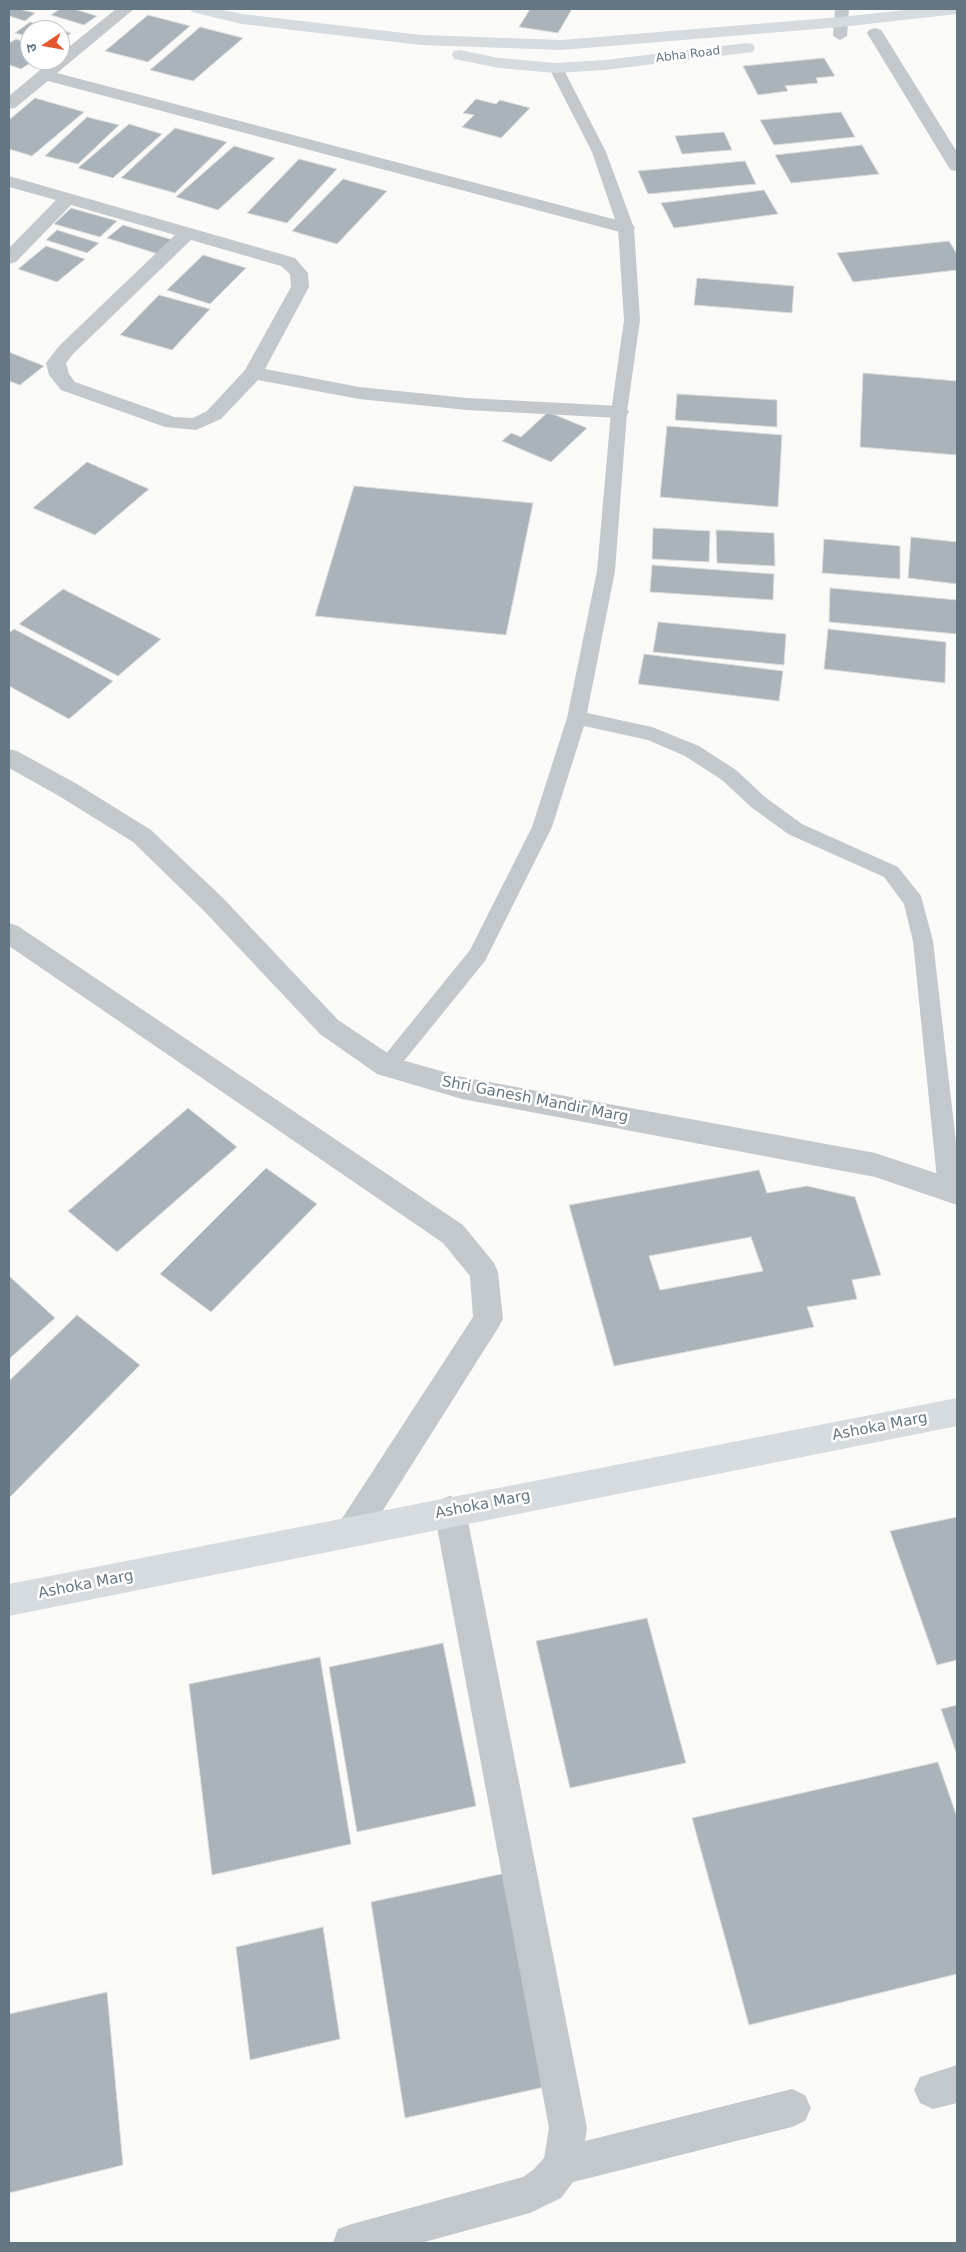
<!DOCTYPE html>
<html>
<head>
<meta charset="utf-8">
<style>
	body { margin:0 }
	#map { position:relative; width:966px; height:2252px; overflow:hidden; background:#fafaf8; font-family:"DejaVu Sans","Noto Sans Devanagari",sans-serif }
	canvas { display:block }
	.frame { position:absolute; inset:0; border:10px solid #657683; pointer-events:none }
	.north { position:absolute; left:20px; top:20px; width:50px; height:50px; box-sizing:border-box; background:#fff; border:1px solid #c1c8cd; border-radius:50%; rotate:258deg; font-size:14px; font-weight:700; line-height:20px; text-align:center; color:#657683 }
	.north::after { content:''; display:block; margin:auto; width:18px; height:22px; background:#e4572e; clip-path:polygon(50% 0,100% 100%,50% 72%,0 100%) }
</style>
</head>
<body>
<div id="map">
<canvas width="966" height="2252"></canvas>
<div class="frame"></div>
<div class="north">उ</div>
</div>
<script>
const context = document.querySelector('canvas').getContext('2d');
context.lineJoin = 'round';
function fillPath(path, color) {
  context.fillStyle = color;
  context.fill(path, 'evenodd');
}
function toPath(rows) {
  const path = new Path2D();
  for (const r of rows) {
    path.moveTo(r[0], r[1]);
    for (let i = 2; i < r.length; i += 2) path.lineTo(r[i], r[i + 1]);
  }
  return path;
}
function trace(path, color, width, dash) {
  context.strokeStyle = color;
  context.lineWidth = width;
  context.lineCap = dash ? 'butt' : 'round';
  context.setLineDash(dash || []);
  context.stroke(path);
}
function drawText(font, color, halo, rows, align = 'center') {
  context.font = font + ' "DejaVu Sans",sans-serif';
  context.lineWidth = 5;
  context.setLineDash([]);
  context.textBaseline = 'middle';
  context.strokeStyle = halo;
  context.fillStyle = color;
  for (const [text, x, y, turn = 0] of rows) {
    context.save();
    context.translate(x, y);
    context.rotate((+turn || 0) * Math.PI / 180);
    context.textAlign = isNaN(turn) ? turn : align;
    if (halo) context.strokeText(text, 0, 0);
    context.fillText(text, 0, 0);
    context.restore();
  }
}
const building = toPath([
	[9,9,19,9,35,13,25,21,9,16,9,9],
	[60,9,74,9,97,16,84,25,51,15,60,9],
	[530,9,572,9,558,33,519,27,530,9],
	[148,15,190,26,148,62,105,51,148,15],
	[30,22,60,30,30,30,30,37,15,33,30,22],
	[200,27,243,38,193,81,150,70,200,27],
	[60,30,71,33,60,42,60,30],
	[16,39,30,44,30,60,35,60,21,69,9,65,9,43,16,39],
	[824,58,835,76,816,78,818,83,785,86,788,91,758,95,743,66,824,58],
	[35,98,84,112,32,156,9,149,9,120,35,98],
	[476,99,496,104,500,100,530,108,501,138,462,127,474,115,463,113,476,99],
	[841,112,855,137,774,145,760,120,841,112],
	[87,117,119,125,78,164,45,156,87,117],
	[129,124,162,134,113,178,78,168,129,124],
	[175,128,227,142,175,193,121,178,175,128],
	[724,132,732,150,682,154,675,136,724,132],
	[862,145,879,174,791,183,775,155,862,145],
	[234,146,275,158,218,210,176,197,234,146],
	[299,159,337,169,287,223,247,213,299,159],
	[745,161,756,184,648,194,638,171,745,161],
	[343,179,387,191,337,244,292,231,343,179],
	[764,190,778,214,674,228,661,203,764,190],
	[71,208,117,221,100,237,54,224,71,208],
	[123,225,173,240,158,254,107,238,123,225],
	[57,230,99,243,87,253,46,240,57,230],
	[949,241,957,254,957,270,853,282,837,253,949,241],
	[46,246,85,259,57,282,18,269,46,246],
	[203,255,246,268,210,304,167,290,203,255],
	[697,278,794,286,792,313,694,305,697,278],
	[159,295,210,309,172,350,120,335,159,295],
	[9,352,44,366,20,385,9,381,9,352],
	[863,373,957,381,957,455,860,447,863,373],
	[677,394,777,400,777,427,675,420,677,394],
	[548,412,587,428,551,462,502,441,511,433,521,437,548,412],
	[667,426,782,435,778,507,660,497,667,426],
	[87,462,149,489,95,535,33,508,87,462],
	[354,486,533,503,506,635,315,616,354,486],
	[653,528,710,531,709,562,652,559,653,528],
	[716,530,774,533,775,566,717,563,716,530],
	[911,537,957,542,957,584,908,578,911,537],
	[824,539,900,546,900,579,822,573,824,539],
	[652,565,774,574,773,600,650,592,652,565],
	[830,588,957,600,957,634,829,622,830,588],
	[63,589,161,639,118,676,19,624,63,589],
	[658,622,786,634,784,665,653,652,658,622],
	[14,629,113,681,69,719,9,686,9,633,14,629],
	[828,629,946,642,945,683,824,669,828,629],
	[644,654,783,671,779,701,638,684,644,654],
	[188,1108,237,1147,117,1252,68,1211,188,1108],
	[266,1168,317,1204,211,1312,160,1274,266,1168],
	[759,1170,767,1193,807,1186,855,1197,881,1275,852,1280,857,1299,807,1307,814,1327,614,1366,569,1205,759,1170],
	[751,1237,763,1271,660,1290,649,1256,751,1237],
	[9,1276,55,1318,9,1359,9,1276],
	[77,1315,140,1365,9,1498,9,1381,77,1315],
	[957,1517,957,1660,937,1665,890,1531,957,1517],
	[647,1618,686,1763,570,1788,536,1641,647,1618],
	[443,1643,476,1806,357,1832,329,1667,443,1643],
	[320,1657,351,1844,212,1875,189,1684,320,1657],
	[957,1705,957,1755,941,1709,957,1705],
	[938,1762,957,1817,957,1974,749,2025,692,1818,938,1762],
	[506,1873,549,2086,405,2118,371,1902,506,1873],
	[323,1927,340,2039,250,2060,236,1947,323,1927],
	[107,1992,123,2165,9,2193,9,2014,107,1992]
]);
fillPath(building, '#aab3b9');
trace(building, '#dcdcda', 1);
fillPath(toPath([
	[835,9,849,9,847,36,840,40,833,36,835,9],
	[556,64,563,68,606,152,634,228,640,320,627,412,615,571,587,713,652,727,699,746,736,770,765,797,802,824,898,867,921,896,933,941,957,1151,957,1196,950,1199,942,1196,938,1189,913,941,904,904,884,877,788,834,751,807,722,780,685,756,648,740,584,726,552,827,485,961,395,1072,387,1075,379,1072,376,1066,470,950,532,827,567,718,597,571,611,412,624,320,618,228,592,152,549,68,556,64]
]), '#c3c8cc');
fillPath(toPath([
	[116,9,134,9,57,73,632,224,635,228,632,232,626,234,620,232,48,81,15,108,9,109,9,96,52,60,60,60,60,54,116,9],
	[875,28,881,30,883,33,957,152,957,171,951,170,948,166,867,33,869,30,875,28],
	[9,176,295,258,308,273,309,287,265,369,359,387,467,398,619,406,626,408,629,412,626,416,619,418,467,410,359,399,258,380,221,419,196,430,165,427,61,390,49,375,46,363,49,359,59,346,175,235,71,205,16,262,9,264,9,248,56,200,9,187,9,176],
	[191,240,281,266,290,274,291,287,245,370,207,411,193,418,174,417,75,382,69,374,66,363,73,354,191,240],
	[9,749,17,751,77,784,151,830,223,898,338,1020,395,1058,462,1077,875,1153,957,1180,957,1205,875,1177,462,1099,377,1074,320,1034,205,912,133,842,59,796,9,768,9,749],
	[9,923,18,926,463,1225,494,1263,498,1272,503,1319,498,1328,363,1542,352,1546,341,1542,336,1531,341,1520,473,1317,470,1276,443,1243,9,946,9,923],
	[450,1496,461,1500,466,1511,587,2128,585,2141,792,2089,805,2095,811,2108,805,2121,792,2127,573,2182,561,2198,530,2213,421,2243,333,2243,338,2229,352,2224,523,2177,533,2170,544,2158,549,2128,434,1511,439,1500,450,1496],
	[957,2065,957,2103,933,2109,920,2103,914,2090,920,2077,957,2065]
]), '#c3c8cc');
fillPath(toPath([
	[190,9,218,9,242,14,421,35,561,40,841,17,916,9,957,9,957,14,841,27,561,50,421,45,242,24,192,12,190,9],
	[747,43,753,44,755,48,753,52,605,70,556,73,499,68,454,59,452,55,454,51,460,50,499,58,556,63,605,60,747,43],
	[957,1398,957,1426,9,1616,9,1584,957,1398]
]), '#d6dbdf');
drawText('12px', '#657683', '#fff', [
	["Abha Road",688,55,-7]
]);
drawText('15px', '#657683', '#fff', [
	["Shri Ganesh Mandir Marg",535,1100,11],
	["Ashoka Marg",880,1427,-11],
	["Ashoka Marg",483,1505,-11],
	["Ashoka Marg",86,1585,-11]
]);
</script>
</body>
</html>
